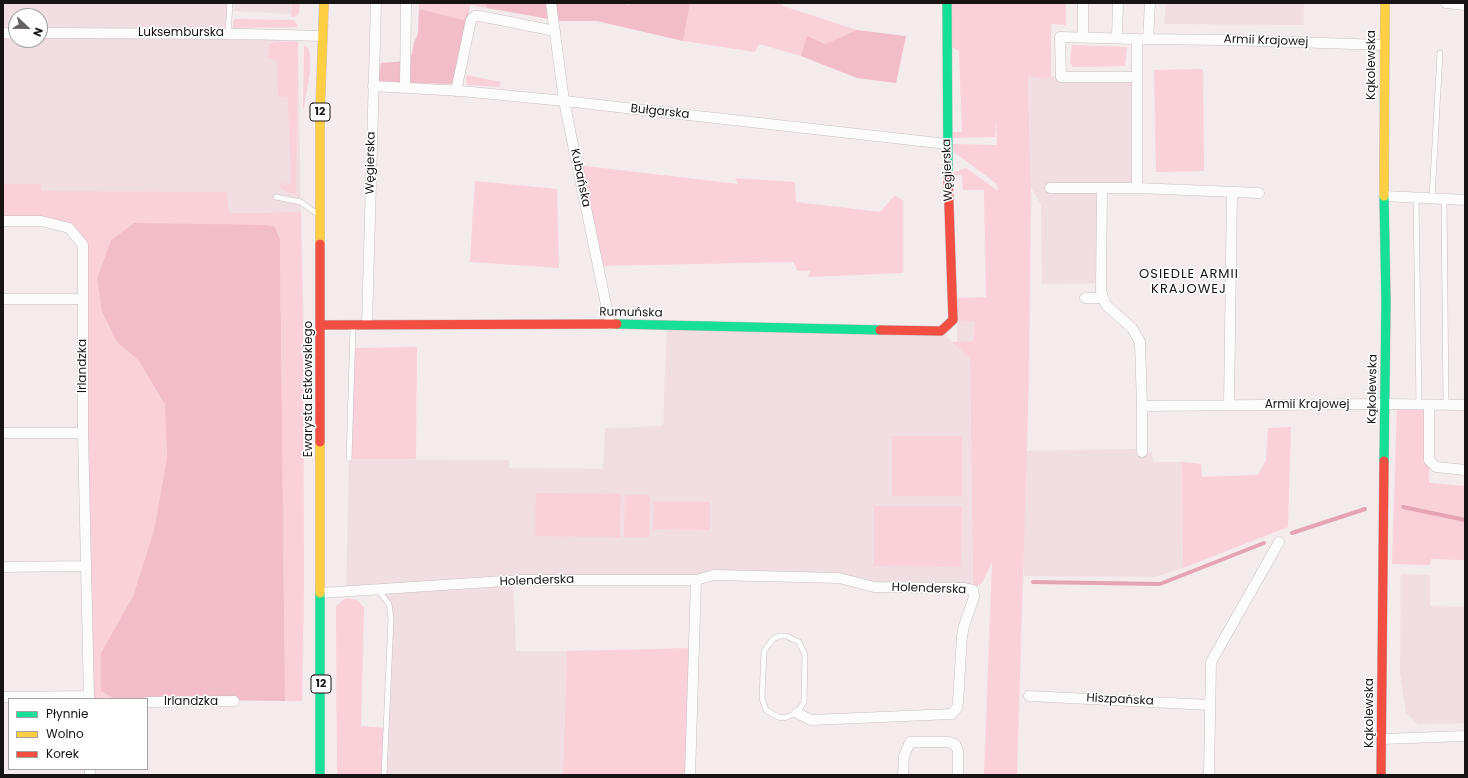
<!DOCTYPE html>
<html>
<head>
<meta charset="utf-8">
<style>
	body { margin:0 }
	#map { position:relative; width:1468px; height:778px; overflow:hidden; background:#f4ebed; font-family:Poppins,sans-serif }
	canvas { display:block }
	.frame { position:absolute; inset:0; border:4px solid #181314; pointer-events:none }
	.legend { position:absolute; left:8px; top:698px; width:140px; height:72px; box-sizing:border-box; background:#fff; border:1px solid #a3a1a1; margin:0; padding:5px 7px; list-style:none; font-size:12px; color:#181314 }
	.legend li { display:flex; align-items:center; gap:8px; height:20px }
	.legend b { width:20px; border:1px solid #a3a1a1 }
	.north { position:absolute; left:8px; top:8px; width:40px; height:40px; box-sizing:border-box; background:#fff; border:1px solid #a3a1a1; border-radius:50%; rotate:112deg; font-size:11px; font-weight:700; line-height:16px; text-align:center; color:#181314 }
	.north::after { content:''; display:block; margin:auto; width:14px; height:18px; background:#655f60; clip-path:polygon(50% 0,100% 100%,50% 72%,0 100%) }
</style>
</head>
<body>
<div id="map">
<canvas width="1468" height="778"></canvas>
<div class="frame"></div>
<ul class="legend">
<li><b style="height:5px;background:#16e098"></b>Płynnie</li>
<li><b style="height:5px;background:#ffcf43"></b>Wolno</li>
<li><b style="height:5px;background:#f24e42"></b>Korek</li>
</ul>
<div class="north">N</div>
</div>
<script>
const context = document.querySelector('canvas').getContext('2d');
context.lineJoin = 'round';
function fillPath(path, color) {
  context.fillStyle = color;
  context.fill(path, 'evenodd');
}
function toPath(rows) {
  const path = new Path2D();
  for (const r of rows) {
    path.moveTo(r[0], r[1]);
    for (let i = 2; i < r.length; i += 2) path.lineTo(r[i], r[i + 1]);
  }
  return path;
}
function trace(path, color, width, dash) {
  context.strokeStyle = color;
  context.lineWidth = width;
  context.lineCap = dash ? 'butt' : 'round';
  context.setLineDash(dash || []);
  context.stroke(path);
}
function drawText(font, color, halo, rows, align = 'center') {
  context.font = font + ' Poppins,sans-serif';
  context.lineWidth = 3;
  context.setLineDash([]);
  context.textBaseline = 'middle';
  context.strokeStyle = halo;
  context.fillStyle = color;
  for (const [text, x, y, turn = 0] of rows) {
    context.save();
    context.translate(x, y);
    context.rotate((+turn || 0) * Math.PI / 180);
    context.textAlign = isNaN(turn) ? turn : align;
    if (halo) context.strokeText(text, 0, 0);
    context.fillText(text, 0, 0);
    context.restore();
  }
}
fillPath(toPath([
	[3,3,230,3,228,40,298,40,301,212,229,213,227,192,40,191,40,184,3,184],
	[16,16,40,16,40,40,16,40],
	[233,3,292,3,291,14,234,11],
	[1166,3,1304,3,1303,25,1164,24],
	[1028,75,1061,77,1137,77,1137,188,1102,188,1101,283,1042,284,1041,205,1031,187],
	[957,321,975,321,973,341,957,342],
	[667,326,941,331,970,359,973,590,874,587,839,578,513,581,516,651,567,651,563,775,384,775,389,604,378,590,346,592,349,459,509,460,509,468,603,469,605,428,663,426],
	[1136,449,1136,452,1152,452,1153,462,1182,462,1183,568,1155,577,1024,576,1021,451],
	[1401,574,1430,575,1430,606,1465,607,1465,723,1418,724,1406,713,1400,674]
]), '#f1dee2');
fillPath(toPath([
	[292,3,300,3,299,13,295,17,291,17],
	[419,3,484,3,487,8,470,5,464,20,419,9],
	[690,3,783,3,783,6,857,30,825,44,807,37,801,56,759,44,755,52,683,41],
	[950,3,1066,3,1066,25,1051,24,1051,77,1043,79,1028,76,1031,193,1029,374,1017,775,984,775,992,562,982,583,976,587,973,583,970,359,952,342,973,341,975,322,957,321,952,298,986,297,984,190,963,190,962,175,953,175,954,172,966,168,998,191,997,184,954,152,952,144,997,145,996,118,995,137,953,138,952,132,962,132,959,51,952,47],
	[235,19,294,20,298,27,233,28,233,21],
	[274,42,298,42,296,194,287,192,281,188,280,184,291,183,288,98,280,97,278,95,277,61,268,58,269,44],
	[304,45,309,49,310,56,310,73,303,112],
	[1072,45,1127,47,1125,66,1073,67,1070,63],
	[1203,69,1204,171,1156,172,1154,70],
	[466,75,501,82,499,87,467,85],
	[577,165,738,184,735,178,795,182,796,202,880,212,895,195,903,201,903,273,808,277,810,271,798,271,793,262,598,266],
	[475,181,557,189,559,268,470,262],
	[3,184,41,184,41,191,227,192,229,213,301,212,303,313,304,586,302,701,285,701,280,241,275,227,134,223,111,240,97,278,117,342,139,361,165,405,167,458,154,530,133,596,101,653,101,690,115,699,89,699,83,245,69,228,3,221],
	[417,347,416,459,349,459,352,348],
	[1397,405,1429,406,1429,483,1465,486,1465,560,1431,559,1430,565,1392,564],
	[1291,427,1288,527,1183,568,1182,462,1201,464,1202,477,1258,475,1266,460,1268,428],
	[892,436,962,436,962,496,892,496],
	[536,493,621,494,620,537,535,536],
	[625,495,650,495,649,537,624,537],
	[654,502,710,502,710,530,653,529],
	[874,506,962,506,961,567,874,566],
	[346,598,357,600,364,607,361,726,386,728,384,775,337,775,336,606],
	[694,648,691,775,563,775,567,651]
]), '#fad0d9');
fillPath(toPath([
	[484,3,623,3,628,5,631,3,690,3,683,41,597,21,560,21,487,8],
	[470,5,453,84,378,82,381,63,406,61,406,56,412,54,414,42,418,34,419,9,464,20],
	[857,30,906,36,896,83,857,78,801,56,807,36,825,44],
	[134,223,267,225,275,227,280,240,285,701,115,699,101,691,101,653,133,596,154,530,167,458,165,405,139,361,117,342,102,311,97,278,111,240]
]), '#f2bcc8');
trace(toPath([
	[1403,507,1465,520],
	[1292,533,1365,509],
	[1033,582,1160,584,1264,543]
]), '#e5a4b3', 4);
const lane = toPath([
	[228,33,230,3],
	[276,197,301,202,316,213],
	[1416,198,1419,405],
	[1432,198,1440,53],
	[1444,199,1446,405],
	[349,459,353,327],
	[378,590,389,604,391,619,384,775],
	[779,636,786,636,799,642,805,655,804,702,797,713,784,718,778,717,766,710,762,698,764,651,773,639,779,636]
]);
const street = toPath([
	[551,3,564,101,610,324],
	[1446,3,1465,5],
	[3,33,16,34],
	[40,33,243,34,322,36],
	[1083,37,1083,3],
	[1117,38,1118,3],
	[1148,39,1150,3],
	[1137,77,1061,77,1060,37,1137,39],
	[373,86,461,91,564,101,947,144],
	[405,88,406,3],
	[456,91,471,20,475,16,480,16,555,31],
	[1050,188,1137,188,1137,39,1231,40,1384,45],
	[1102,188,1101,291,1106,305,1132,328,1140,342,1142,406,1384,404,1465,405],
	[1137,188,1259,193],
	[1384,196,1465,200],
	[3,221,41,221,69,228,83,245,83,433,89,699],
	[1085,298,1102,298],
	[3,299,83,299],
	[367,324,376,3],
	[1229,405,1232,192],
	[1429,406,1429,460,1436,467,1465,470],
	[3,433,83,433],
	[1142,452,1142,406],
	[3,567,86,566],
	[321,593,520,580,696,580],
	[1029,696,1210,705],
	[3,697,89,696],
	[147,702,234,701],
	[1382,739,1465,736],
	[90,769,90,775],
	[690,775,696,580,714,575,839,578,874,587,965,588,973,590,974,597,964,626,962,636,958,702,957,708,952,714,811,720,797,713],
	[903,775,904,756,910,742,949,742,955,744,958,751,958,775],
	[1209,775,1211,662,1279,542]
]);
const fast = toPath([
	[947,3,948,177],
	[1384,196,1386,302,1384,461],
	[617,324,880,330],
	[320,593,320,775]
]);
const slow = toPath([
	[1384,196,1385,3],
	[320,244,320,112,324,3],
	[320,442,320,593]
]);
const jam = toPath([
	[320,244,320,442],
	[320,325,617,324],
	[880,330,941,331,953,320,948,177],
	[1381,775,1384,461]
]);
trace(lane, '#c7c0c2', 6);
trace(street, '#c7c0c2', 11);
trace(fast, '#c7c0c2', 10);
trace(slow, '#c7c0c2', 10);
trace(jam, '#c7c0c2', 10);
trace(lane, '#fdfcfc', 5);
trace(street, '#fdfcfc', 10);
trace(fast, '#16e098', 9);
trace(slow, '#ffcf43', 9);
trace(jam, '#f24e42', 9);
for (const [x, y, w] of [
	[320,112,20],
	[321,684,20]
]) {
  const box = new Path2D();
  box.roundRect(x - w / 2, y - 9, w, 18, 3);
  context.fillStyle = '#fff';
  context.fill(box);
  trace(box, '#181314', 1);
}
drawText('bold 11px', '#181314', null, [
	["12",320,112],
	["12",321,684]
]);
drawText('12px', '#181314', '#fff', [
	["Luksemburska",181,33],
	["Armii Krajowej",1266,41,2],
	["Kąkolewska",1372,65,-90],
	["Bułgarska",660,112,6],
	["Węgierska",371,163,-89],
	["Węgierska",948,170,-92],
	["Kubańska",580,178,78],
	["Rumuńska",631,313,1],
	["Irlandzka",83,366,-90],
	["Ewarysta Estkowskiego",309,389,-90],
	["Kąkolewska",1373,389,-89],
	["Armii Krajowej",1307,405],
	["Holenderska",537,581,-2],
	["Holenderska",929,589,2],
	["Hiszpańska",1120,700,3],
	["Irlandzka",191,702],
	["Kąkolewska",1370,713,-90]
]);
context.letterSpacing = '1px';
drawText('13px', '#181314', '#fff', [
	["OSIEDLE ARMII",1189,275],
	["KRAJOWEJ",1189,290]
]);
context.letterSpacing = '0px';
</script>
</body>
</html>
